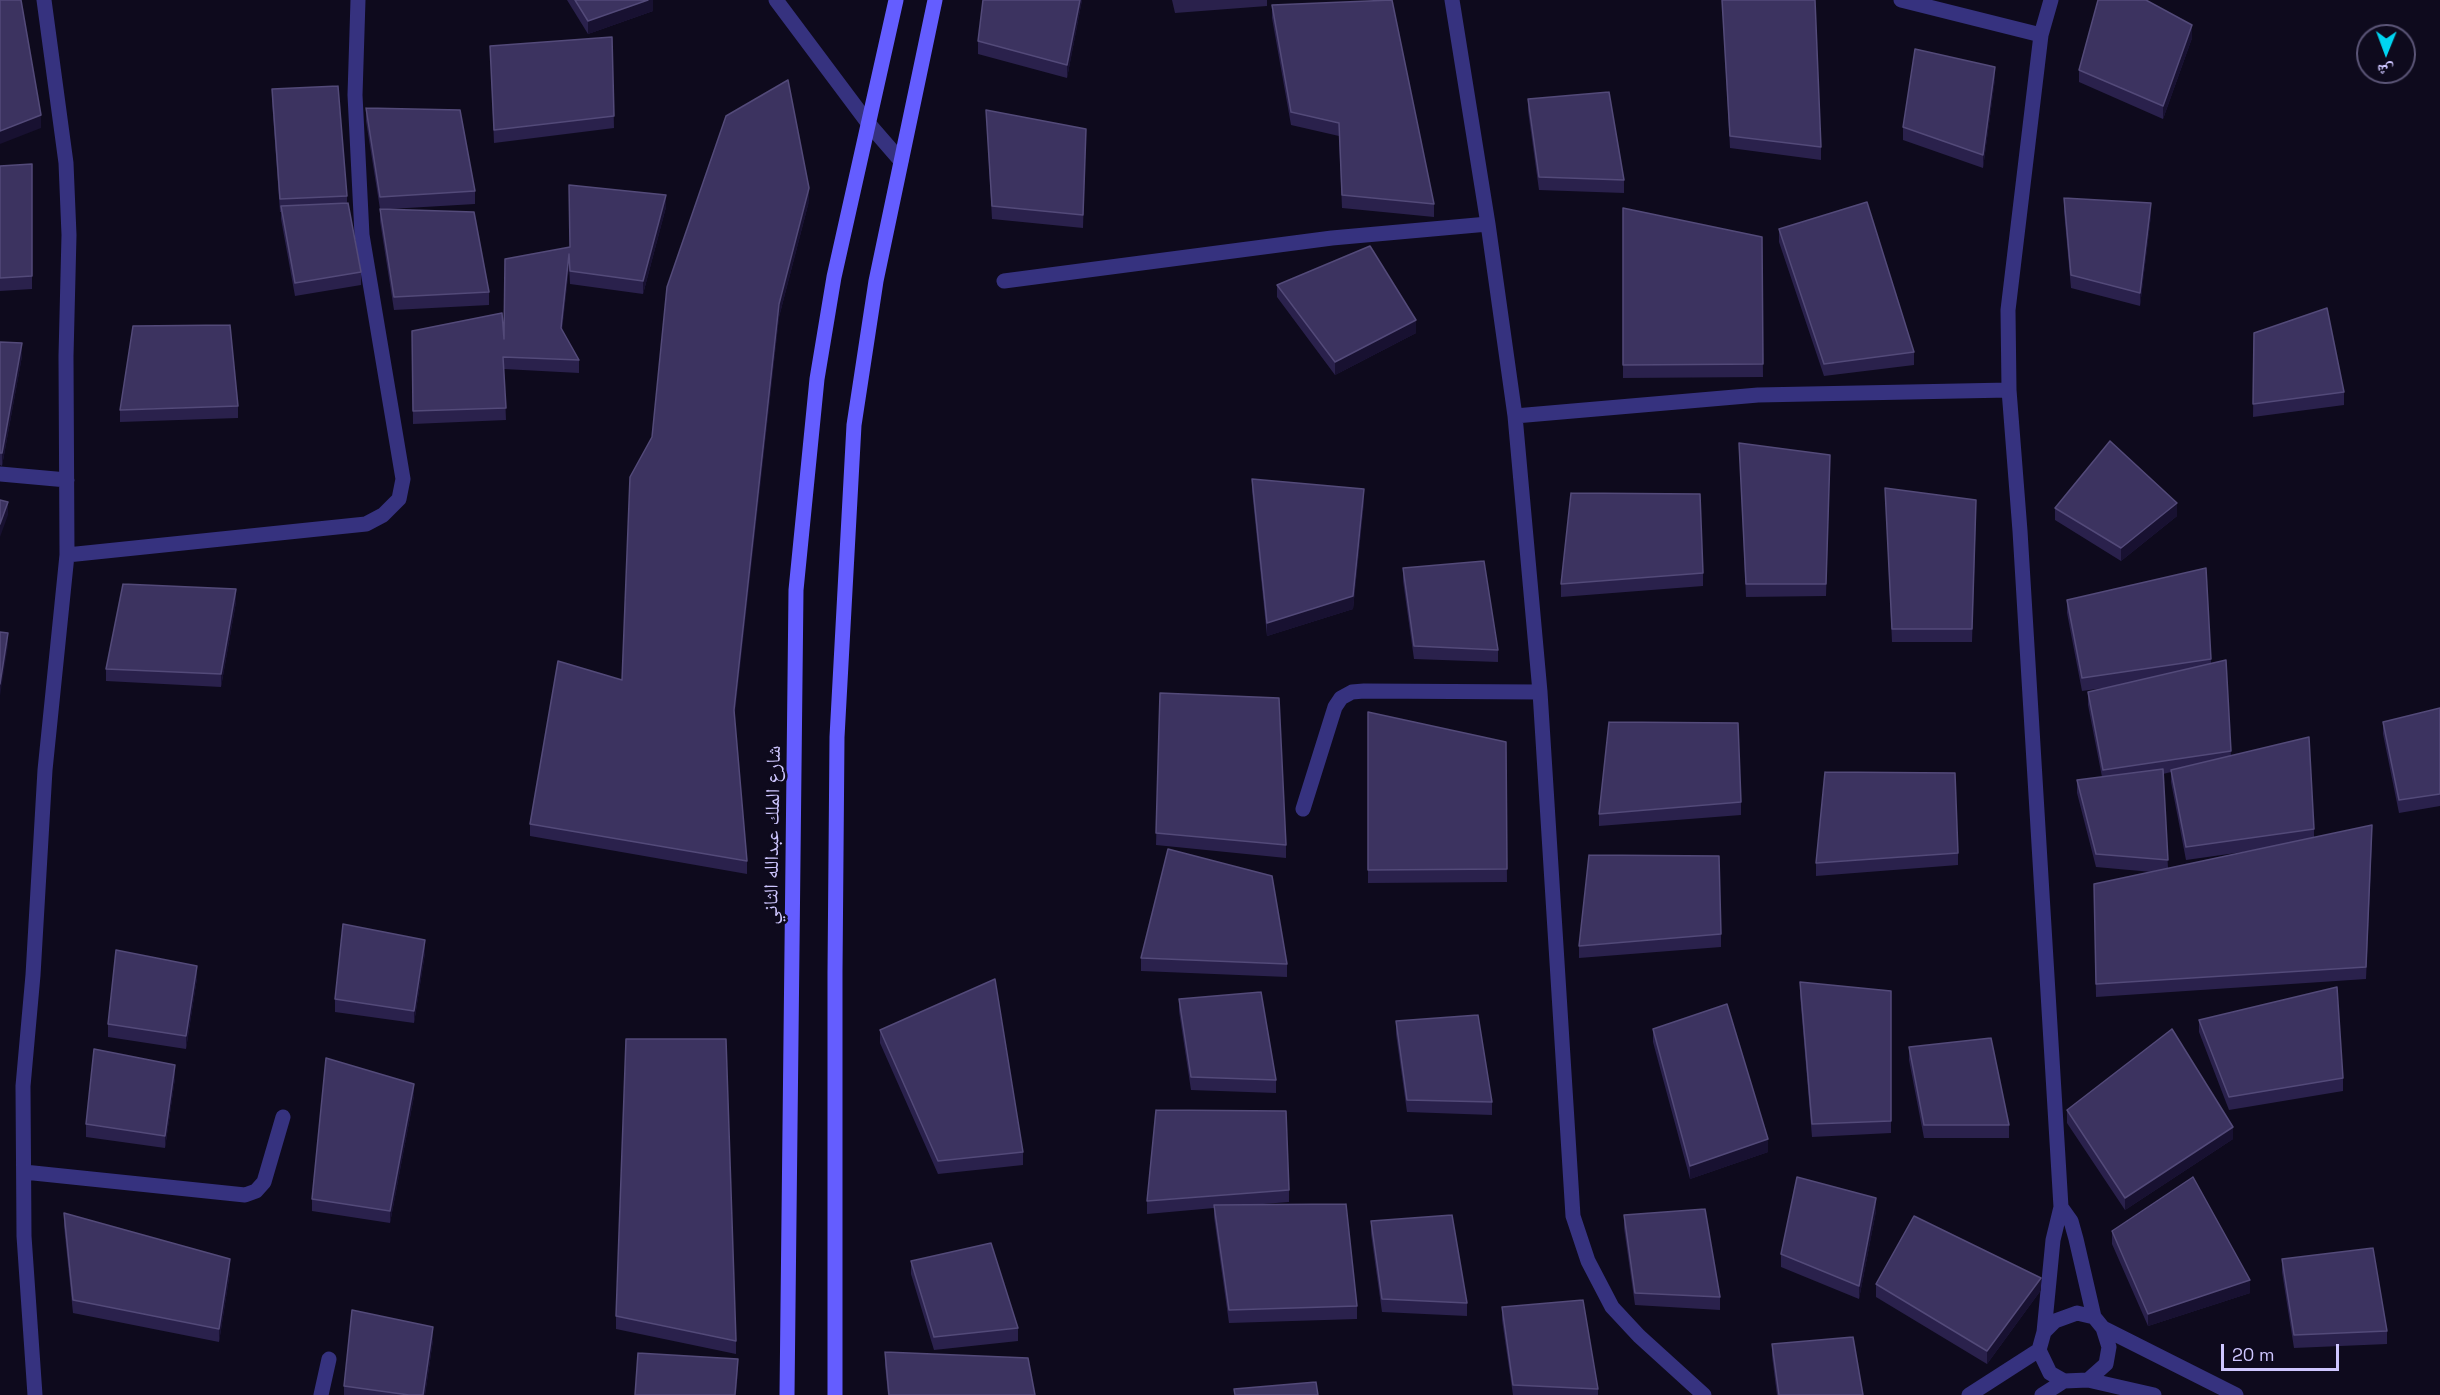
<!DOCTYPE html>
<html>
<head>
<meta charset="utf-8">
<style>
	body { margin:0 }
	#map { position:relative; width:2440px; height:1395px; overflow:hidden; background:#0e0a1d; font-family:"Space Grotesk","Noto Naskh Arabic",sans-serif }
	canvas { display:block }
	.north { position:absolute; left:2356px; top:24px; width:60px; height:60px; box-sizing:border-box; background:#0e0a1d; border:2px solid #5b5577; border-radius:50%; rotate:181deg; font-size:16px; font-weight:700; line-height:24px; text-align:center; color:#cec6ff }
	.north::after { content:''; display:block; margin:auto; width:21px; height:27px; background:#00d5f1; clip-path:polygon(50% 0,100% 100%,50% 72%,0 100%) }
	.scale { position:absolute; left:2221px; top:1344px; width:118px; height:27px; box-sizing:border-box; border:3px solid #cec6ff; border-top:0; padding-left:8px; font-size:18px; line-height:21px; white-space:nowrap; color:#cec6ff; -webkit-text-stroke:4px #0e0a1d; paint-order:stroke }
</style>
</head>
<body>
<div id="map">
<canvas width="2440" height="1395"></canvas>
<div class="north">ش</div>
<div class="scale">20 m</div>
</div>
<script>
const context = document.querySelector('canvas').getContext('2d');
context.lineJoin = 'round';
function toPath(rows) {
  const path = new Path2D();
  for (const r of rows) {
    path.moveTo(r[0], r[1]);
    for (let i = 2; i < r.length; i += 2) path.lineTo(r[i], r[i + 1]);
  }
  return path;
}
function trace(path, color, width, dash) {
  context.strokeStyle = color;
  context.lineWidth = width;
  context.lineCap = dash ? 'butt' : 'round';
  context.setLineDash(dash || []);
  context.stroke(path);
}
function fillPath(path, color) {
  context.fillStyle = color;
  context.fill(path, 'evenodd');
}
function drawText(font, color, halo, rows, align = 'center') {
  context.font = font + ' "Space Grotesk","Noto Naskh Arabic",sans-serif';
  context.lineWidth = 5;
  context.setLineDash([]);
  context.textBaseline = 'middle';
  context.strokeStyle = halo;
  context.fillStyle = color;
  for (const [text, x, y, turn = 0] of rows) {
    context.save();
    context.translate(x, y);
    context.rotate((+turn || 0) * Math.PI / 180);
    context.textAlign = isNaN(turn) ? turn : align;
    if (halo) context.strokeText(text, 0, 0);
    context.fillText(text, 0, 0);
    context.restore();
  }
}
trace(toPath([
	[776,0,868,123,901,161],
	[1452,0,1488,224,1515,416,1540,692,1573,1216,1588,1261,1612,1307,1639,1336,1704,1395],
	[1901,0,2041,35],
	[1004,281,1332,238,1488,224],
	[1515,416,1758,395,2009,390],
	[0,474,67,480],
	[67,555,366,524,383,515,399,499,403,479,362,235,355,95,358,0],
	[1303,809,1335,707,1341,698,1352,692,1364,691,1540,692],
	[24,1172,245,1195,256,1191,264,1182,283,1117],
	[2061,1207,2071,1221,2076,1239,2094,1317],
	[2103,1328,2236,1395],
	[2044,1332,2053,1240,2061,1207,2020,531,2009,390,2008,310,2041,35,2051,0],
	[2088,1380,2106,1364,2109,1347,2103,1328,2094,1317,2077,1313,2055,1321,2044,1332,2039,1350,2050,1373,2064,1381,2088,1380,2154,1395],
	[35,1395,24,1236,23,1086,33,975,45,770,67,555,66,356,69,235,66,163,44,0],
	[321,1395,329,1359],
	[1969,1395,2039,1350],
	[2042,1395,2064,1381]
]), '#36327f', 15);
trace(toPath([
	[787,1395,796,590,817,379,834,277,896,0],
	[835,1395,835,972,837,737,854,425,876,281,935,0]
]), '#645dff', 15);
fillPath(toPath([
	[567,0,653,0,653,11,588,34],
	[1082,0,1067,78,978,54,978,41],
	[1172,0,1267,0,1267,6,1175,13],
	[1722,0,1821,147,1821,160,1730,148],
	[1272,5,1434,204,1434,217,1342,208,1339,136,1291,125,1272,18],
	[612,37,614,128,494,143,490,46],
	[2192,38,2163,119,2079,82,2079,70],
	[1995,79,1983,168,1903,140,1903,127],
	[272,89,347,196,347,203,361,272,361,285,295,296,281,219,281,212,280,212,272,101],
	[1528,99,1624,180,1624,193,1539,190,1528,111],
	[366,108,475,191,475,204,390,209,489,292,489,305,394,310,380,221,380,209,366,121],
	[986,110,1086,129,1083,228,992,219],
	[32,164,32,289,0,291,0,166],
	[2064,198,2151,215,2140,306,2071,288,2064,211],
	[809,201,779,317,734,718,747,861,747,874,530,836,530,824,622,680],
	[666,207,643,294,570,284,569,267,562,330,579,360,579,373,504,369,506,420,413,424,412,331,504,339,570,247],
	[1623,208,1762,237,1763,377,1623,378],
	[1779,229,1914,352,1914,365,1824,376,1779,242],
	[1277,285,1416,333,1335,375,1277,297],
	[2254,333,2344,392,2344,405,2253,417],
	[0,342,22,356,2,466,0,465],
	[238,406,238,418,120,422,120,410],
	[1739,443,1830,455,1826,596,1746,597],
	[1252,479,1364,502,1353,609,1267,636,1252,491],
	[1885,488,1976,512,1972,642,1892,642],
	[2055,508,2177,516,2121,561,2055,520],
	[1403,568,1498,650,1498,662,1414,659,1403,581],
	[2206,568,2211,663,2226,660,2231,756,2314,829,2314,837,2372,838,2366,979,2096,997,2094,884,2152,872,2096,867,2077,793,2077,780,2102,777,2088,705,2088,692,2111,687,2082,691,2067,613,2067,600],
	[2171,772,2171,782,2186,860,2250,851,2168,868,2163,774],
	[1703,573,1703,586,1561,597,1561,584],
	[236,602,221,687,106,681,106,669],
	[1160,693,1286,845,1286,858,1156,845],
	[2440,708,2440,806,2399,813,2383,734,2383,722],
	[1368,712,1506,742,1507,882,1368,883],
	[1741,802,1741,815,1599,826,1599,814],
	[1958,853,1958,865,1816,876,1816,863],
	[1721,934,1721,947,1579,958,1579,946],
	[425,953,414,1023,335,1012,335,999],
	[1141,958,1287,964,1287,977,1141,971],
	[197,978,186,1049,108,1037,108,1024],
	[1800,982,1891,991,1891,1133,1812,1137,1800,995],
	[1179,999,1276,1080,1276,1093,1191,1090,1179,1011],
	[2199,1020,2343,1078,2343,1091,2229,1110,2199,1032],
	[1396,1021,1492,1102,1492,1115,1407,1112,1396,1034],
	[1653,1029,1768,1152,1690,1179,1653,1042],
	[880,1030,1023,1152,1023,1165,938,1174,880,1043],
	[1909,1047,2009,1125,2009,1138,1924,1138,1909,1060],
	[175,1078,165,1148,86,1137,86,1124],
	[414,1096,390,1223,312,1211,312,1199],
	[2067,1110,2233,1139,2125,1210,2067,1123],
	[1289,1190,1289,1202,1263,1204,1357,1306,1357,1319,1229,1323,1214,1217,1214,1208,1147,1214,1147,1201],
	[1876,1211,1859,1299,1781,1267,1781,1254],
	[64,1213,230,1272,219,1342,73,1313,64,1226],
	[1624,1215,1720,1297,1720,1310,1635,1305,1624,1228],
	[1371,1221,1467,1303,1467,1316,1382,1312,1371,1234],
	[2112,1231,2250,1293,2148,1326,2112,1244],
	[2282,1259,2387,1331,2387,1344,2294,1348,2282,1272],
	[911,1261,1018,1328,1018,1341,934,1350,911,1274],
	[1876,1284,2041,1290,1987,1364,1876,1297],
	[1502,1307,1598,1389,1598,1395,1513,1395,1502,1320],
	[616,1316,736,1341,736,1354,616,1329],
	[433,1340,425,1395,344,1395,344,1386],
	[1772,1344,1863,1395,1777,1395,1772,1356],
	[885,1352,1035,1395,888,1395,885,1365]
]), '#2a214c');
fillPath(toPath([
	[648,0,653,0,653,11,588,34,588,21],
	[1080,0,1082,0,1067,78,1067,65],
	[2192,25,2192,38,2163,119,2163,106],
	[1995,67,1995,79,1983,168,1983,155],
	[41,115,41,128,0,144,0,131],
	[809,188,809,201,779,317,734,723,734,710,779,304],
	[666,195,666,207,643,294,643,281],
	[2151,203,2151,215,2140,306,2140,293],
	[569,254,569,267,561,341,561,328],
	[1416,320,1416,333,1335,375,1335,362],
	[22,343,22,356,2,466,2,453],
	[1364,489,1364,502,1353,609,1267,636,1267,623],
	[8,502,8,515,0,537,0,524],
	[2177,503,2177,516,2121,561,2121,548],
	[236,589,236,602,221,687,221,674],
	[8,633,8,646,0,696,0,684],
	[425,940,425,953,414,1023,414,1011],
	[197,966,197,978,186,1049,186,1036],
	[175,1065,175,1078,165,1148,165,1136],
	[414,1084,414,1096,390,1223,390,1211],
	[2233,1127,2233,1139,2125,1210,2125,1198],
	[1768,1139,1768,1152,1690,1179,1690,1166],
	[1876,1198,1876,1211,1859,1299,1859,1286],
	[230,1259,230,1272,219,1342,219,1329],
	[2041,1278,2041,1290,1987,1364,1987,1351],
	[2250,1280,2250,1293,2148,1326,2148,1314],
	[433,1327,433,1340,425,1395,423,1395],
	[738,1359,738,1372,736,1395,735,1395]
]), '#181131');
const building = toPath([
	[0,0,21,0,41,115,0,131,0,0],
	[575,0,648,0,588,21,575,0],
	[983,0,1080,0,1067,65,978,41,983,0],
	[1392,0,1434,204,1342,195,1339,123,1291,112,1272,5,1392,0],
	[1722,0,1815,0,1821,147,1730,136,1722,0],
	[2098,0,2146,0,2192,25,2163,106,2079,70,2098,0],
	[612,37,614,116,494,130,490,46,612,37],
	[1915,49,1995,67,1983,155,1903,127,1915,49],
	[788,80,809,188,779,304,734,710,747,861,530,824,558,661,622,680,630,477,652,437,667,287,726,116,788,80],
	[338,86,347,196,280,199,272,89,338,86],
	[1609,92,1624,180,1539,177,1528,99,1609,92],
	[366,108,460,110,475,191,380,197,366,108],
	[986,110,1086,129,1083,215,992,206,986,110],
	[32,164,32,276,0,278,0,166,32,164],
	[569,185,666,195,643,281,570,271,569,254,561,328,579,360,503,357,506,408,413,411,412,331,502,313,504,339,505,259,570,247,569,185],
	[2064,198,2151,203,2140,293,2071,275,2064,198],
	[1867,202,1914,352,1824,364,1779,229,1867,202],
	[348,203,361,272,295,283,281,206,348,203],
	[1623,208,1762,237,1763,364,1623,365,1623,208],
	[380,209,474,212,489,292,394,297,380,209],
	[1370,246,1416,320,1335,362,1277,285,1370,246],
	[2327,308,2344,392,2253,404,2254,333,2327,308],
	[230,325,238,406,120,410,133,326,230,325],
	[0,342,22,343,2,453,0,453,0,342],
	[2110,441,2177,503,2121,548,2055,508,2110,441],
	[1739,443,1830,455,1826,584,1746,584,1739,443],
	[1252,479,1364,489,1353,596,1267,623,1252,479],
	[1885,488,1976,500,1972,629,1892,629,1885,488],
	[1571,493,1700,494,1703,573,1561,584,1571,493],
	[0,500,8,502,0,524,0,500],
	[1484,561,1498,650,1414,646,1403,568,1484,561],
	[2206,568,2211,659,2082,678,2067,600,2206,568],
	[123,584,236,589,221,674,106,669,123,584],
	[0,632,8,633,0,684,0,632],
	[2226,660,2231,751,2103,770,2088,692,2226,660],
	[1160,693,1279,698,1286,845,1156,833,1160,693],
	[2440,708,2440,794,2399,800,2383,722,2440,708],
	[1368,712,1506,742,1507,869,1368,870,1368,712],
	[1609,722,1738,723,1741,802,1599,814,1609,722],
	[2309,737,2314,829,2186,847,2171,770,2309,737],
	[2163,769,2168,860,2096,854,2077,780,2163,769],
	[1825,772,1955,773,1958,853,1816,863,1825,772],
	[2372,825,2366,967,2096,984,2094,884,2372,825],
	[1168,849,1272,876,1287,964,1141,958,1168,849],
	[1589,855,1719,856,1721,934,1579,946,1589,855],
	[343,924,425,940,414,1011,335,999,343,924],
	[116,950,197,966,186,1036,108,1024,116,950],
	[995,979,1023,1152,938,1161,880,1030,995,979],
	[1800,982,1891,991,1891,1121,1812,1124,1800,982],
	[2337,987,2343,1078,2229,1097,2199,1020,2337,987],
	[1261,992,1276,1080,1191,1077,1179,999,1261,992],
	[1727,1004,1768,1139,1690,1166,1653,1029,1727,1004],
	[1478,1015,1492,1102,1407,1100,1396,1021,1478,1015],
	[2172,1029,2233,1127,2125,1198,2067,1110,2172,1029],
	[1991,1038,2009,1125,1924,1125,1909,1047,1991,1038],
	[626,1039,726,1039,736,1341,616,1316,626,1039],
	[94,1049,175,1065,165,1136,86,1124,94,1049],
	[326,1058,414,1084,390,1211,312,1199,326,1058],
	[1156,1110,1286,1111,1289,1190,1147,1201,1156,1110],
	[1797,1177,1876,1198,1859,1286,1781,1254,1797,1177],
	[2193,1177,2250,1280,2148,1314,2112,1231,2193,1177],
	[1346,1204,1357,1306,1229,1310,1214,1205,1346,1204],
	[1705,1209,1720,1297,1635,1293,1624,1215,1705,1209],
	[64,1213,230,1259,219,1329,73,1300,64,1213],
	[1452,1215,1467,1303,1382,1299,1371,1221,1452,1215],
	[1914,1216,2041,1278,1987,1351,1876,1284,1914,1216],
	[991,1243,1018,1328,934,1337,911,1261,991,1243],
	[2373,1248,2387,1331,2294,1335,2282,1259,2373,1248],
	[1583,1300,1598,1389,1513,1385,1502,1307,1583,1300],
	[352,1310,433,1327,423,1395,409,1395,344,1386,352,1310],
	[1853,1337,1863,1395,1779,1395,1772,1344,1853,1337],
	[885,1352,1028,1358,1035,1395,889,1395,885,1352],
	[638,1353,738,1359,735,1395,635,1395,638,1353],
	[1316,1382,1318,1395,1235,1395,1234,1389,1316,1382]
]);
fillPath(building, '#3c3360');
trace(building, '#534a79', 1.5);
drawText('20px', '#cec6ff', '#0e0a1d', [
	["شارع الملك عبدالله الثاني",773,835,-89]
]);
</script>
</body>
</html>
